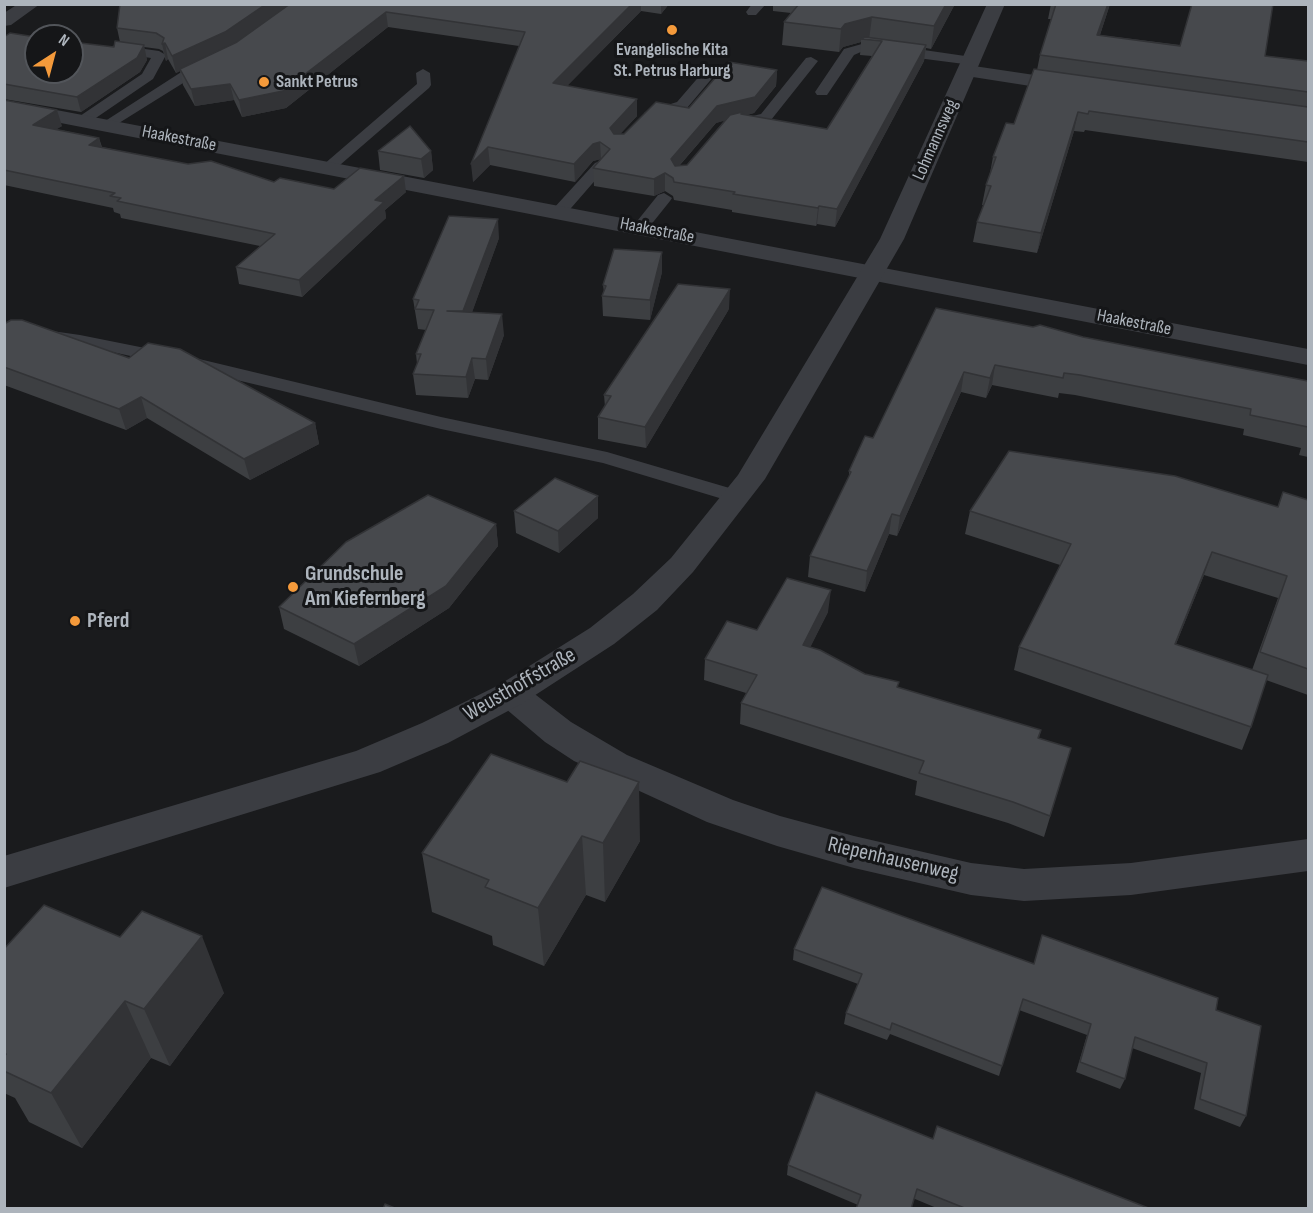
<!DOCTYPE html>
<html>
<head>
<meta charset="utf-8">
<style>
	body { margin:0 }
	#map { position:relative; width:1313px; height:1213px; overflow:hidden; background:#1a1b1d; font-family:"Sofia Sans Condensed",sans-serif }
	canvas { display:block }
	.frame { position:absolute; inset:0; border:6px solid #adb4bc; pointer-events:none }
	.north { position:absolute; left:24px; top:24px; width:60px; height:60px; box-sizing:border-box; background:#151618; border:2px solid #52555a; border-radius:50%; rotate:36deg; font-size:16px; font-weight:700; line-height:24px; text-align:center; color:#adb4bc }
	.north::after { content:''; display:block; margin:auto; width:21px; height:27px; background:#f49a3b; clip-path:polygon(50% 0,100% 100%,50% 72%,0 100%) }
</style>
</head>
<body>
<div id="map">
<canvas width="1313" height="1213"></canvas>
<div class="frame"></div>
<div class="north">N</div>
</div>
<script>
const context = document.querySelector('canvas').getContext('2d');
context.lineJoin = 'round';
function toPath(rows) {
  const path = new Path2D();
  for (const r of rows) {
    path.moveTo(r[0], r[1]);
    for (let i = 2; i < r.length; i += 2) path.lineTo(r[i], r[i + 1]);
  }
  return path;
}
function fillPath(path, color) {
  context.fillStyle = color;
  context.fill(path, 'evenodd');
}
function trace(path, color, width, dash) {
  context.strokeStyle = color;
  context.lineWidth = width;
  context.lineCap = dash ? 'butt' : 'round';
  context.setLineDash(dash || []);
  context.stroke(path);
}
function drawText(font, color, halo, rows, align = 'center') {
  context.font = font + ' "Sofia Sans Condensed",sans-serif';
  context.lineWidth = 6;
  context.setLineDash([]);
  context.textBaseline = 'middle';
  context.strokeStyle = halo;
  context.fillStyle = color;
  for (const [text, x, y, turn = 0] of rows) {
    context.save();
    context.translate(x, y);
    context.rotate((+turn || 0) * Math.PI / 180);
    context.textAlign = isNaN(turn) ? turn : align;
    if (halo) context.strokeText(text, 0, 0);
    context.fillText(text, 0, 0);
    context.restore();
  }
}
fillPath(toPath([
	[752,4,766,4,756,15,748,15,746,12,752,4],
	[869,42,972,57,979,61,972,65,863,51,854,55,827,95,817,95,815,92,844,49,869,42],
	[117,45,159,51,166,55,153,79,87,124,77,124,75,121,77,118,142,74,151,58,112,52,110,49,112,46,117,45],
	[811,57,818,61,771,120,732,129,727,128,725,125,727,122,761,114,806,58,811,57],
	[210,60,215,61,217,64,215,67,196,75,111,128,101,128,99,125,186,69,210,60],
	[423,69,430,73,431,85,429,88,333,171,323,171,320,168,323,165,417,84,416,73,423,69],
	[707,72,714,76,687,108,650,119,645,118,643,115,645,112,677,102,702,73,707,72],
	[600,161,605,163,608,166,605,169,565,215,553,215,551,212,553,209,595,163,600,161],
	[664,193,672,198,670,201,646,231,634,231,632,228,634,225,658,195,664,193],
	[31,328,80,335,195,358,441,417,607,452,743,492,746,497,743,502,736,503,603,463,441,429,195,370,80,345,31,338,4,339,4,329,31,328]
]), '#3b3d42');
fillPath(toPath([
	[18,4,40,4,11,25,4,26,4,13,18,4],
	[967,65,1075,81,1082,83,1085,87,1082,91,1075,93,960,75,957,71,960,67,967,65],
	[4,100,1308,349,1308,365,4,112,4,100],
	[511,681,523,685,571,722,627,755,733,800,780,816,854,836,971,863,1024,869,1131,863,1308,839,1308,871,1131,895,1024,901,971,895,854,868,777,846,707,822,574,761,545,742,499,703,493,694,499,685,511,681]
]), '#3b3d42');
fillPath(toPath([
	[987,4,1005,4,904,239,765,479,693,572,657,610,614,644,523,703,448,743,380,772,4,888,4,856,356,751,422,723,499,685,590,628,633,594,671,558,738,475,880,239,987,4]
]), '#3b3d42');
fillPath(toPath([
	[120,4,669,4,661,14,641,11,567,86,637,116,620,134,624,134,689,108,777,70,776,86,754,113,747,115,827,129,872,56,860,55,861,42,843,47,839,52,782,45,784,22,791,13,773,11,773,4,955,4,931,49,926,48,924,61,835,227,817,224,816,226,732,212,732,210,674,200,673,196,665,191,654,196,594,186,593,168,601,159,593,161,575,182,490,165,473,182,519,46,388,27,286,108,242,117,234,100,195,106,183,85,180,71,176,73,168,59,166,61,163,51,159,49,144,47,147,60,140,72,81,112,4,99,4,37,114,47,120,42,117,28],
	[725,120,687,165,680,165,716,123],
	[1051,4,1110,4,1100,35,1308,61,1308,162,1085,130,1084,132,1074,131,1037,253,973,242,977,222,984,205,982,205,986,185,990,173,993,157,1014,124,1037,70,1040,55,1051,19,1048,19],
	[4,100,62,126,56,129,99,138,102,147,274,182,334,189,406,192,385,210,386,218,302,297,239,284,236,267,260,246,121,218,120,214,114,212,113,208,4,185],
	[378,151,431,151,433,170,424,178,380,170],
	[499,238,472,312,504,335,488,380,475,379,468,398,416,395,413,374,417,364,416,354,426,330,418,329,413,299],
	[662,272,650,320,603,316,602,296,604,292,603,285],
	[936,308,1308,381,1308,457,1299,455,1301,448,1243,435,1244,429,1075,395,1059,393,1058,398,992,385,986,398,961,392,897,536,889,534,865,592,808,577,810,556,849,477,849,471,873,438],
	[729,309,646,448,598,439,598,417,605,407,604,395],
	[4,324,129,358,315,423,319,444,250,480,147,418,126,430,4,385],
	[1308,500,1308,695,1266,680,1251,727,1242,750,1014,670,1019,647,1060,565,965,534,970,511,1278,507],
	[1204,575,1278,598,1252,670,1176,644],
	[514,511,598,518,559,553,516,533],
	[496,524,498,546,449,608,359,666,284,629,279,607],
	[828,612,810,647,865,674,898,687,1041,730,1039,738,1071,748,1044,837,1008,823,915,795,917,781,740,724,741,703,746,693,704,680,705,659,757,630],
	[491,754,640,841,605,902,586,895,544,966,493,945,492,936,432,912,422,853],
	[120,937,224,993,170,1066,151,1058,82,1148,29,1122,15,1098,4,1093,4,949],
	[794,949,1216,1010,1246,1116,1240,1127,1194,1109,1201,1073,1132,1048,1125,1079,1120,1089,1076,1072,1087,1035,1019,1010,999,1076,890,1034,887,1040,844,1024,846,1013,858,984,793,960],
	[933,1139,1151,1209,939,1209,915,1199,858,1205,787,1175,788,1165]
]), '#3d3f42');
fillPath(toPath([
	[266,4,291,4,228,48,176,73,172,56],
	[632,4,641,4,641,11,553,100,553,83],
	[661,4,669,4,661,14],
	[946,4,955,4,931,49,934,26],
	[1108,4,1110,4,1094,53,1097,35],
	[386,12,388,27,286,108,242,117,239,100],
	[872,17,869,40,861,39,861,42,843,47,839,52,841,29,845,24],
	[165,43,168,59,166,61,162,44],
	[144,45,147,60,140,72,81,112,77,97],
	[926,45,924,61,835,227,837,209],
	[777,70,776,86,754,113,716,123,670,176,671,159,717,106],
	[230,84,234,100,195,106,191,89],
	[637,99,637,116,610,145,610,128],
	[57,110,62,126,38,141,33,125],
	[1078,112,1074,131,1037,253,1041,233],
	[99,138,103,154,89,145],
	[600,142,601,159,593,161,575,182,574,164,593,144],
	[488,147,490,165,473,182,471,164],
	[431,151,433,170,424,178,421,159],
	[665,173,665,191,654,196,654,179],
	[404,176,406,192,385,210,386,218,302,297,299,280,375,200],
	[819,206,817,224,816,226,818,208],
	[498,219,499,238,465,332,463,311],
	[662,252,662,272,650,320,650,300],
	[730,289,729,309,646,448,645,427],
	[502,314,504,335,488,380,486,359],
	[472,358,475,379,468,398,466,377],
	[995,365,992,385,986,398,990,378],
	[964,372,961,392,897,536,900,516],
	[141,397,147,418,126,430,119,409],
	[315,423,319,444,250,480,244,459],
	[598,496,598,518,559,553,558,531],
	[892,514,889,534,865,592,867,571],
	[496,524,498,546,449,608,359,666,354,644],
	[1212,552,1204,575,1167,666,1175,644],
	[831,590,828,612,801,666,803,645],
	[639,782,640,841,605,902,603,843],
	[582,836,586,895,544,966,538,908],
	[202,936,224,993,170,1066,144,1009],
	[125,1001,151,1058,82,1148,51,1093]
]), '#323336');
const building = toPath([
	[120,4,266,4,225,32,172,56,165,43,162,44,164,38,156,33,117,28,120,4],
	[290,4,632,4,553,83,637,99,610,128,614,134,624,134,656,102,689,108,729,62,777,70,755,97,717,106,671,159,675,166,687,165,730,115,742,112,741,114,827,129,882,41,861,39,865,37,926,45,837,209,819,206,818,208,733,194,735,192,674,182,673,178,665,173,654,179,593,168,610,149,600,142,593,144,574,164,488,147,471,164,525,32,386,12,283,91,239,100,230,84,191,89,180,69,237,42,290,4],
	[799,4,946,4,934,26,872,17,845,24,841,29,784,22,799,4],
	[1056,4,1108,4,1097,35,1180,46,1192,4,1273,4,1265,56,1308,61,1308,92,1040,55,1056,4],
	[10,33,36,37,36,72,72,72,72,42,114,47,115,41,144,45,137,58,77,97,4,84,4,37,10,33],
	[1034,69,1308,107,1308,142,1089,111,1088,114,1078,112,1041,233,977,222,991,186,986,185,996,157,993,157,1006,123,1014,124,1034,69],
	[4,100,57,110,33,125,99,138,89,145,188,164,211,161,274,182,280,178,334,189,360,168,404,176,375,200,384,202,299,280,236,267,275,234,117,201,121,198,110,196,115,193,4,170,4,100],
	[410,126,431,151,421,159,378,151,410,126],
	[449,216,498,219,463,311,447,311,502,314,486,359,472,358,466,377,413,374,421,354,416,354,434,310,415,309,419,300,413,299,449,216],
	[614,249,662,252,650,300,602,296,606,286,603,285,614,249],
	[678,284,730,289,645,427,598,417,611,396,604,395,678,284],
	[936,308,1033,327,1040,325,1083,337,1308,381,1308,427,1250,415,1251,409,1080,375,1064,373,1063,378,995,365,990,378,964,372,900,516,892,514,867,571,810,556,851,472,849,471,865,436,873,438,936,308],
	[11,320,22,320,129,358,148,343,180,349,315,423,244,459,141,397,119,409,4,367,4,324,11,320],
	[1009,451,1175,476,1278,507,1283,492,1308,500,1308,669,1260,652,1287,576,1212,552,1175,644,1268,675,1251,727,1019,647,1071,544,970,511,1009,451],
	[555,478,598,496,558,531,514,511,555,478],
	[428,495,496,524,446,586,354,644,279,607,346,542,428,495],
	[787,578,831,590,803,645,820,650,865,674,899,682,897,687,1041,730,1038,738,1071,748,1050,816,1013,802,919,773,924,761,741,703,757,675,705,659,727,621,757,630,787,578],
	[491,754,567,782,580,761,639,782,603,843,582,836,538,908,485,887,489,880,422,853,491,754],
	[822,887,1034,964,1042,935,1218,998,1216,1010,1261,1026,1246,1116,1200,1099,1207,1063,1135,1037,1125,1079,1080,1062,1091,1024,1023,999,1002,1066,892,1023,890,1030,846,1013,862,974,794,949,822,887],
	[44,905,120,937,142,911,202,936,144,1009,125,1001,51,1093,4,1071,4,1057,6,1054,4,1053,4,949,44,905],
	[816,1092,933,1139,937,1126,1151,1209,967,1209,917,1189,911,1209,856,1209,861,1195,788,1165,816,1092],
	[385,1204,397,1209,383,1209,385,1204]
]);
fillPath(building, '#47494d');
trace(building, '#323336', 1.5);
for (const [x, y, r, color] of [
	[672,30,6,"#f49a3b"],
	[264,82,6,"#f49a3b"],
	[293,587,6,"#f49a3b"],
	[75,621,6,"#f49a3b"]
]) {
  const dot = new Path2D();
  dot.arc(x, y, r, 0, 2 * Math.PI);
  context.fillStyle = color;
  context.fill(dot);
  trace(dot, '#151618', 2);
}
drawText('bold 18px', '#adb4bc', '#151618', [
	["Evangelische Kita",672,50],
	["St. Petrus Harburg",672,71],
	["Sankt Petrus",276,82,"left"]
]);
drawText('18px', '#adb4bc', '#151618', [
	["Haakestraße",179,139,11],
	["Lohmannsweg",936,140,-66],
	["Haakestraße",657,231,11],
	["Haakestraße",1134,323,11]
]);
drawText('bold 22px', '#adb4bc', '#151618', [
	["Grundschule",305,574],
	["Am Kiefernberg",305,599],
	["Pferd",87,621]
], 'left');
drawText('22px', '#adb4bc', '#151618', [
	["Weusthoffstraße",520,685,-30],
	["Riepenhausenweg",893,860,13]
]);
</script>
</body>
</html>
